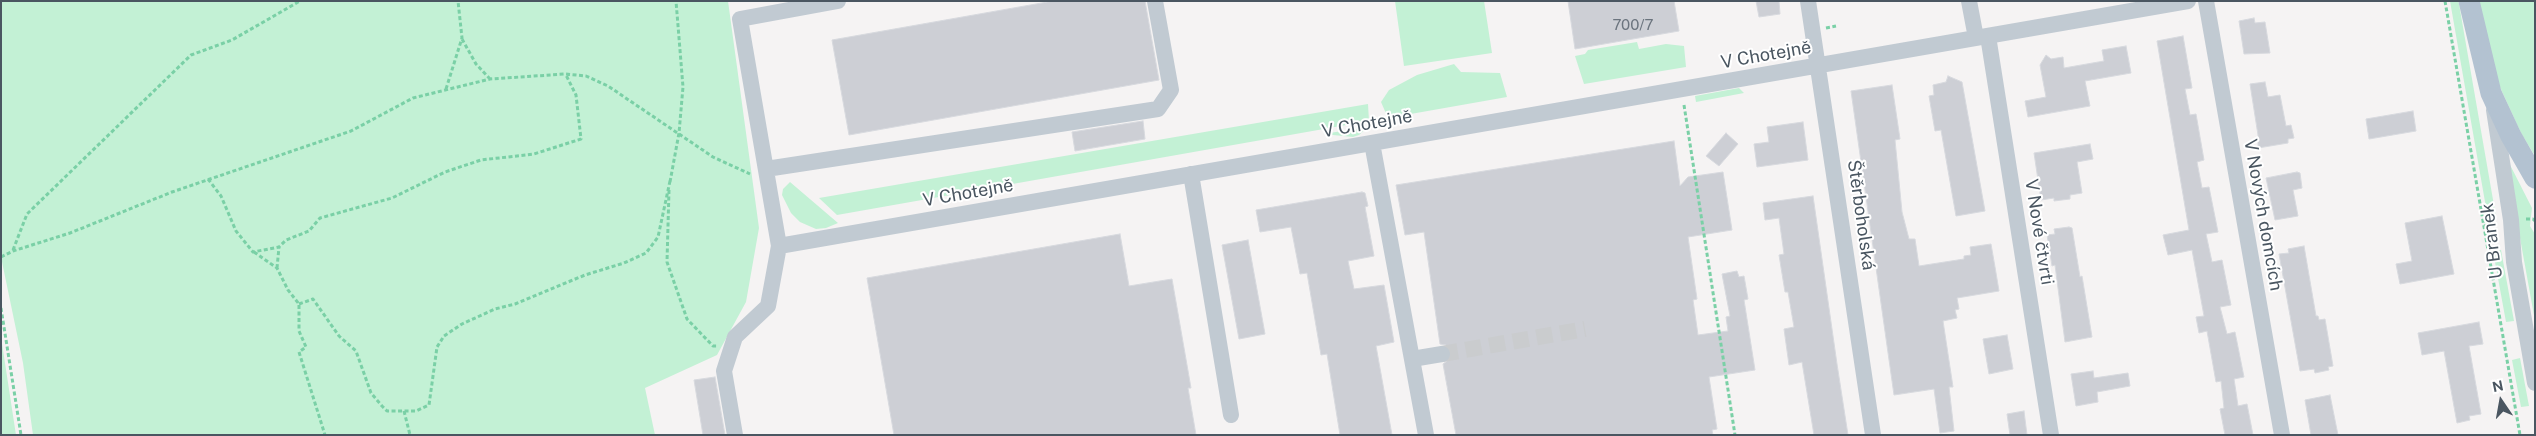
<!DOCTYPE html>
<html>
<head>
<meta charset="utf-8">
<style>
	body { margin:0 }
	#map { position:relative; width:2536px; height:436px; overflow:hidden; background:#f5f3f3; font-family:"Public Sans",sans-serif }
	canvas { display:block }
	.frame { position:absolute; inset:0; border:2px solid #4a5661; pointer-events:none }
	.north { position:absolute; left:2476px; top:376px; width:50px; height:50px; -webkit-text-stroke:4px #fff; paint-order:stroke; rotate:348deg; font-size:14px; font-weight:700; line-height:20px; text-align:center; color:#4a5661 }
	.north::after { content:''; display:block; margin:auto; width:18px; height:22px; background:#4a5661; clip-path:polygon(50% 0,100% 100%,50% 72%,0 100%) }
</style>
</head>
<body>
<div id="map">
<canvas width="2536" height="436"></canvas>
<div class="frame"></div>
<div class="north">N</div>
</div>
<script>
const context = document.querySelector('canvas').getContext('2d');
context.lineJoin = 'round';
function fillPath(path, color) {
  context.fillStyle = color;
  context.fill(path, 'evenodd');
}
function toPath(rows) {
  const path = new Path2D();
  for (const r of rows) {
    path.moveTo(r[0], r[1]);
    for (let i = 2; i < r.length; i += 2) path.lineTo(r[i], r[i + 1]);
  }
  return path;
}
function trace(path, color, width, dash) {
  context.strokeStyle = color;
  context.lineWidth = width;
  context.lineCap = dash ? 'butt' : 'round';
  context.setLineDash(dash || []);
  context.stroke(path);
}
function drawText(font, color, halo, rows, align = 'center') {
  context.font = font + ' "Public Sans",sans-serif';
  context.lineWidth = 4;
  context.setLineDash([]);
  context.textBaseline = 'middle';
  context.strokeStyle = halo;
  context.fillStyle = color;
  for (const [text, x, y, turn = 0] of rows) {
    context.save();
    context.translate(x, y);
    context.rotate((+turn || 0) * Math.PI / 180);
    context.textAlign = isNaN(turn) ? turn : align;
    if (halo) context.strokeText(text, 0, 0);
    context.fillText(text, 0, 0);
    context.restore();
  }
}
fillPath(toPath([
	[1,1,728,1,759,228,746,302,717,355,645,388,655,435,33,435,23,363,1,257],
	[1395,1,1484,1,1492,53,1404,66],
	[2450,1,2458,1,2459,4,2496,217,2488,219],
	[2479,1,2535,1,2535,156,2521,133,2499,85],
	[1637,42,1639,49,1666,44,1684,46,1686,67,1584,84,1575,56,1585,54,1588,50],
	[1454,64,1461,72,1500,73,1507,97,1388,118,1381,102,1389,90,1417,75],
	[1739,88,1744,93,1696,102,1695,96],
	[1368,104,1369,121,837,215,819,198],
	[1368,127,1359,135,1353,137,1323,134],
	[2505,155,2532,208,2530,226,2535,234,2535,321],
	[790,182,838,223,826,228,816,229,800,222,791,213,782,195,783,189],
	[2501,250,2514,321,2506,322,2493,251],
	[1,337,16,435,1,435],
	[2520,358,2529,406,2521,407,2512,360]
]), '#c3f1d5');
const building = toPath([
	[1053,1,1145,1,1159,80,849,135,832,40,1053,1],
	[1568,1,1674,1,1679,31,1575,49,1568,1],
	[1756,1,1779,1,1780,14,1759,17,1756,1],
	[2254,18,2255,23,2265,22,2270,53,2244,54,2239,21,2254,18],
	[2183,36,2192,88,2185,89,2190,115,2196,114,2204,160,2197,162,2202,188,2209,187,2218,232,2206,234,2212,262,2222,260,2231,305,2220,307,2227,334,2235,332,2244,377,2234,379,2236,392,2238,406,2247,404,2253,435,2225,435,2220,409,2224,408,2221,381,2216,382,2207,331,2199,333,2196,317,2204,316,2192,250,2168,255,2163,235,2189,230,2157,41,2183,36],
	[2126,46,2131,73,2085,81,2090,106,2028,117,2025,101,2046,97,2040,65,2046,55,2051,59,2063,57,2064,68,2104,61,2102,50,2126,46],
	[1948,76,1962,82,1985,211,1956,216,1941,130,1935,131,1929,96,1934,95,1933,85,1946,82,1948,76],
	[2265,82,2268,97,2280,95,2286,126,2291,125,2294,138,2288,139,2288,143,2258,148,2258,135,2250,84,2265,82],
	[1892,85,1900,139,1895,140,1902,212,1909,239,1915,239,1919,266,1964,259,1964,256,1971,255,1970,247,1991,244,1995,267,1999,291,1957,298,1959,309,1955,310,1957,318,1943,321,1953,387,1949,387,1954,431,1940,433,1934,389,1894,395,1851,91,1892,85],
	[2413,111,2416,131,2369,139,2366,119,2413,111],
	[1143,121,1145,139,1075,151,1072,132,1143,121],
	[1803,122,1808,160,1757,167,1754,144,1769,142,1767,127,1803,122],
	[1726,133,1738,144,1719,166,1706,156,1726,133],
	[1674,141,1680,186,1688,177,1723,172,1732,230,1688,237,1697,299,1693,300,1698,335,1728,331,1726,317,1730,316,1722,274,1737,271,1739,277,1744,276,1748,299,1744,300,1755,370,1709,377,1717,429,1712,430,1713,435,1456,435,1443,364,1451,358,1452,352,1446,345,1440,344,1424,232,1405,235,1396,185,1674,141],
	[2090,144,2093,159,2077,162,2082,193,2070,195,2070,199,2054,201,2054,198,2041,200,2034,153,2090,144],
	[2297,172,2300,173,2302,188,2293,190,2298,216,2275,220,2266,178,2297,172],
	[1362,192,1365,193,1368,206,1365,207,1374,256,1348,261,1354,289,1384,285,1394,342,1376,346,1392,435,1340,435,1327,354,1321,355,1307,273,1300,274,1291,227,1260,232,1256,210,1362,192],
	[1813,196,1837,364,1848,435,1814,435,1802,362,1789,365,1784,329,1794,327,1788,292,1785,292,1779,255,1784,254,1779,218,1765,220,1763,203,1813,196],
	[2442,216,2454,274,2400,284,2396,264,2412,261,2405,223,2442,216],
	[2069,227,2072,228,2080,277,2082,276,2092,337,2065,342,2055,265,2052,266,2047,235,2055,234,2054,229,2069,227],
	[1120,234,1129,286,1172,279,1191,388,1188,388,1196,435,894,435,867,278,1120,234],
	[1248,240,1265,334,1239,339,1222,245,1248,240],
	[2304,246,2316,316,2318,316,2319,320,2325,319,2333,366,2328,367,2329,370,2315,373,2314,369,2300,371,2279,254,2289,253,2288,249,2304,246],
	[2479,322,2483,344,2469,346,2481,414,2469,416,2470,420,2457,423,2444,351,2422,355,2418,333,2479,322],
	[2007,335,2013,369,1989,374,1983,339,2007,335],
	[2093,371,2094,378,2128,373,2130,386,2097,392,2098,402,2076,406,2071,374,2093,371],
	[715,377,725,435,703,435,694,380,715,377],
	[2330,395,2338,435,2311,435,2305,400,2330,395],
	[2024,411,2027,435,2010,435,2007,414,2024,411]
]);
fillPath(building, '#cdcfd5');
trace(building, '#d7d9de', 1);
trace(toPath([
	[1442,354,1585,329]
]), '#caccce', 16, [16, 8]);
trace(toPath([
	[2445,1,2520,435],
	[1826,28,1836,26],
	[462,39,476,64,490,79],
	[446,89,462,38,458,1],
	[1684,105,1735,435],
	[208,179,221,196,236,231,253,252,279,247,286,240,309,231,320,218,392,198,445,172,481,160,534,154,581,139,576,95,566,75],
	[670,182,679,133,683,87,676,1],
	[669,190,667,262,687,319,713,346,717,346],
	[2526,219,2533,219,2535,221],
	[2484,226,2495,224],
	[13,250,27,214,191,55,232,40,300,1],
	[254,252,277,268,288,290,299,304,299,331,306,347,299,352,325,435],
	[1,257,13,251,70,233,172,192,351,131,413,98,490,79,565,74,586,76,608,86,713,157,750,174],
	[277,268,279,247],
	[299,304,313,299,339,336,356,351,371,393,382,406,387,411,416,411,429,405,437,347,444,336,462,324,495,309,515,304,585,275,624,263,646,253,658,237,670,181],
	[1,308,21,435],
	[404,411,410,435]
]), '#7ad0a6', 3, [4, 2.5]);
trace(toPath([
	[838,1,740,19,779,246,2188,1],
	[1808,1,1873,435],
	[1969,1,1976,38],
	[2206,1,2282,435],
	[1988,36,2051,435],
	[2494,110,2511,220,2514,262,2535,383],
	[1372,143,1426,435],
	[766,169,1158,109,1171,90,1155,1],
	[1191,174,1231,415],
	[1412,359,1442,354],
	[735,435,724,371,735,337,768,306,779,246]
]), '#c1cad2', 16);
trace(toPath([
	[2469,1,2491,93,2511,136,2535,178]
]), '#b3c2d1', 21);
drawText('15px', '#6b747e', null, [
	["700/7",1633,25]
]);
drawText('18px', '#4a5661', '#fff', [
	["V Chotejně",1766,55,-10],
	["V Chotejně",1367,124,-10],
	["V Chotejně",968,193,-10],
	["Štěrboholská",1861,215,82],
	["V Nových domcích",2263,215,80],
	["V Nové čtvrti",2039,232,81],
	["U Branek",2492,241,-97]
]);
</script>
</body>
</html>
